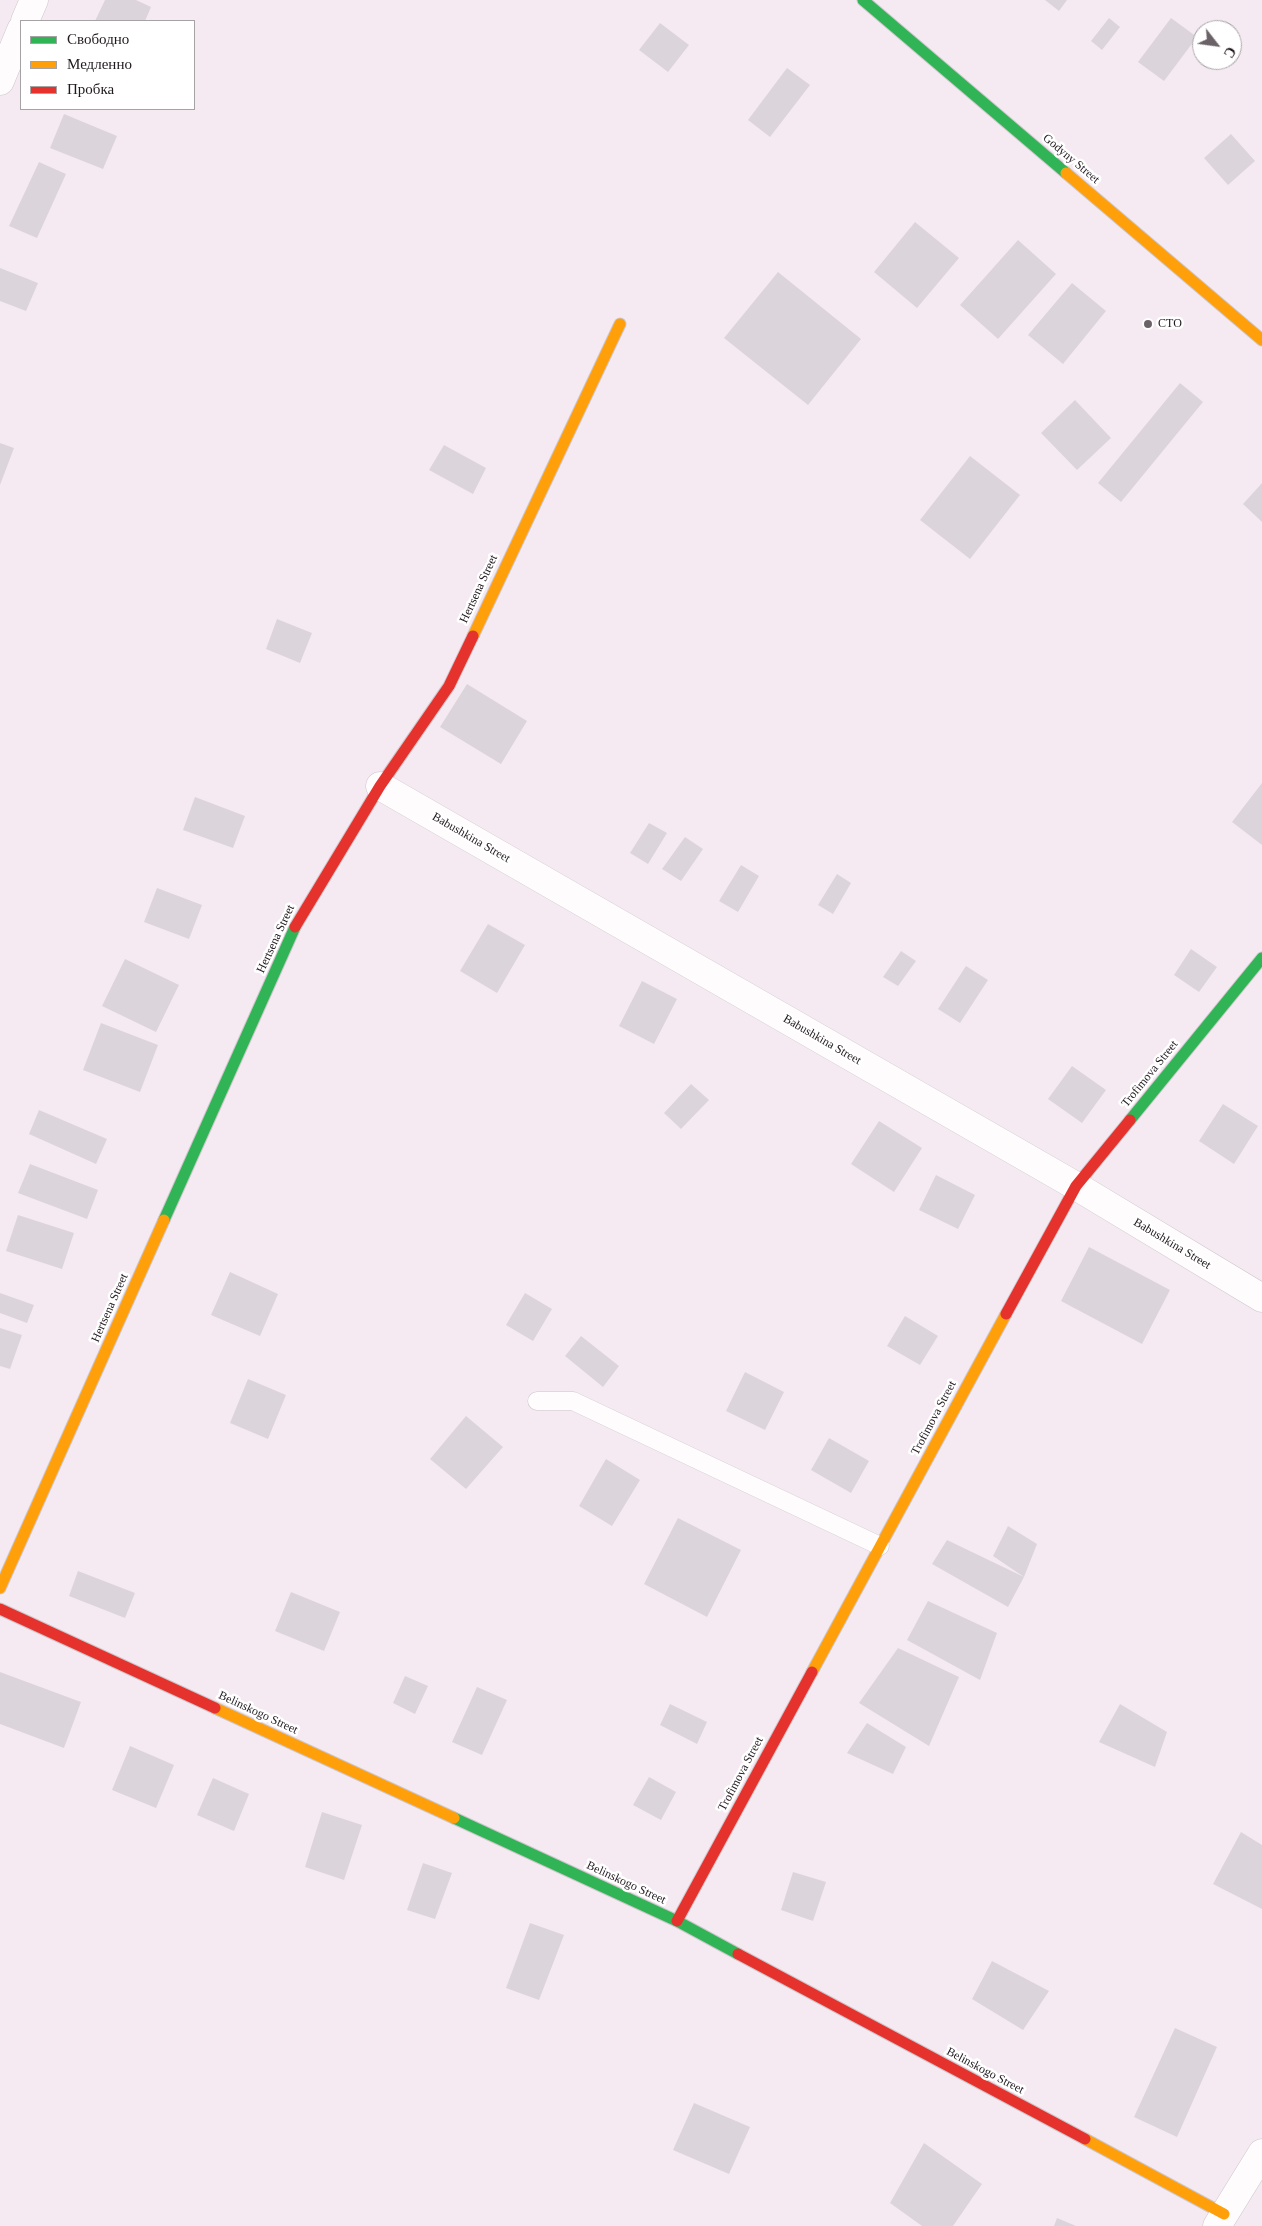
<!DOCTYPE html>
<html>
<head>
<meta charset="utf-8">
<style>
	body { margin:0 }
	#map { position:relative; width:1262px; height:2226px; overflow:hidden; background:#f5eaf2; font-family:Georgia,serif }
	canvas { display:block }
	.legend { position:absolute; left:20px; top:20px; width:175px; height:90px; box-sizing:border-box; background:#fff; border:1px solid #a6a3a5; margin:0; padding:6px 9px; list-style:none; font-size:15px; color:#20191e }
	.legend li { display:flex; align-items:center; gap:10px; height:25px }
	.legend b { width:25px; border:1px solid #a6a3a5 }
	.north { position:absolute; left:1192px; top:20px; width:50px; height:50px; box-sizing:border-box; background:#fff; border:1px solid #a6a3a5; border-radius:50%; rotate:120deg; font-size:14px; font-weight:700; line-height:20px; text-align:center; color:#20191e }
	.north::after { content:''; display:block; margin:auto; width:18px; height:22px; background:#6b6268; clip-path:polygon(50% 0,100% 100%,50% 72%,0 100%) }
</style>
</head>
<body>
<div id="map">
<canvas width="1262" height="2226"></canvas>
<ul class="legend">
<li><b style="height:6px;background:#30b455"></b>Свободно</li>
<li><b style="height:6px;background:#ff9f0a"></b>Медленно</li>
<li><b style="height:6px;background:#e5322d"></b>Пробка</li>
</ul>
<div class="north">С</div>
</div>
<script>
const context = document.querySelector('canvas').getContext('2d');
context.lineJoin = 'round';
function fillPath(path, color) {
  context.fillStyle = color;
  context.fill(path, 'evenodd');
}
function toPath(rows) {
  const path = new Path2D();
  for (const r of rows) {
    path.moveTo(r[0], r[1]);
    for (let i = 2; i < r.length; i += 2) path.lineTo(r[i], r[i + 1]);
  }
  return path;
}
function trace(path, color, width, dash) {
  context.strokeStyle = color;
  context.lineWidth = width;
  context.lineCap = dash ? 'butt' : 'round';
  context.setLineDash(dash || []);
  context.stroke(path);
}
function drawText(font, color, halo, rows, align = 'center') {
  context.font = font + ' Georgia,serif';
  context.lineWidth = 5;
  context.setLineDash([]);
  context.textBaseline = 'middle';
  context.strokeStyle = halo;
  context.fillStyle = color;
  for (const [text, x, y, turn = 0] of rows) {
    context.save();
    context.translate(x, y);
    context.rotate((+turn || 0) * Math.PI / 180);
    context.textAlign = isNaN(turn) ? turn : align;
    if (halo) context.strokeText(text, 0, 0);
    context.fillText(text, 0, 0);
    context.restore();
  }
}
fillPath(toPath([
	[105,0,136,0,151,7,145,21,95,21],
	[1045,0,1067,0,1059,11],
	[1109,18,1120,27,1102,50,1091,41],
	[1171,18,1197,37,1164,81,1138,62],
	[660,23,689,45,668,72,639,50],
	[787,68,810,85,770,137,748,120],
	[64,114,117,136,103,169,50,148],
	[1231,134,1255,161,1228,185,1204,158],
	[39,162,66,174,37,238,9,226],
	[915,222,959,258,917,308,874,272],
	[1018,240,1056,274,998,339,960,305],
	[0,268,38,283,26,311,0,301],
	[778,272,861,339,808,405,724,338],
	[1072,283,1106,311,1063,364,1028,335],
	[1180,383,1203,402,1121,502,1098,483],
	[1075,400,1111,438,1077,470,1041,433],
	[0,443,14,448,0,485],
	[444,445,486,468,473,494,429,470],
	[970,456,1020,495,970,559,920,520],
	[1262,483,1262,522,1243,504],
	[277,619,312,633,300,663,266,649],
	[467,684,527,721,501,764,440,727],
	[1262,783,1262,845,1232,822],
	[195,797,245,816,233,848,183,830],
	[649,823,667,833,648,864,630,853],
	[685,837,703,849,681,881,662,869],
	[741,865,759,876,738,912,719,901],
	[837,874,851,883,833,914,818,905],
	[157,888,202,905,189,939,144,922],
	[488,924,525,945,497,993,460,971],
	[1191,949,1217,967,1199,992,1174,975],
	[901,951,916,961,898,986,883,977],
	[125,959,179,985,156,1032,102,1006],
	[966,966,988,980,960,1023,938,1009],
	[642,981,677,999,654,1044,619,1026],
	[101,1023,158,1045,140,1092,83,1070],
	[1072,1066,1106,1090,1082,1123,1048,1099],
	[691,1084,709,1100,681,1129,664,1113],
	[1223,1104,1258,1126,1234,1164,1199,1141],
	[39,1110,107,1139,96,1164,29,1134],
	[879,1121,922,1148,894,1192,851,1164],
	[30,1164,98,1190,87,1219,18,1193],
	[936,1175,975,1195,958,1229,919,1210],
	[18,1215,74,1233,62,1269,6,1251],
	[1089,1247,1170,1290,1142,1344,1061,1301],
	[230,1272,278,1294,260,1336,211,1315],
	[0,1293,34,1305,27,1323,0,1313],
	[525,1293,552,1309,533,1341,506,1325],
	[905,1316,938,1336,920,1365,887,1346],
	[0,1328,22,1335,10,1369,0,1366],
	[581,1336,619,1366,603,1387,565,1356],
	[745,1372,784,1392,765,1430,726,1411],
	[248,1379,286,1395,268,1439,230,1423],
	[466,1416,503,1447,466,1489,430,1459],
	[829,1438,869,1461,851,1493,811,1470],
	[606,1459,640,1480,612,1526,579,1506],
	[678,1518,741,1550,707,1617,644,1584],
	[1008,1526,1037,1544,1024,1577,993,1556],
	[947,1540,1024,1577,1008,1607,932,1564],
	[78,1571,135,1593,125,1618,69,1596],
	[291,1592,340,1612,324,1651,275,1631],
	[928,1601,997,1633,980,1680,907,1640],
	[898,1648,959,1677,929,1746,859,1703],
	[0,1672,81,1702,64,1748,0,1724],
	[405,1676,428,1686,415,1714,393,1703],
	[477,1687,507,1700,482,1755,452,1742],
	[670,1704,707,1722,697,1744,660,1725],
	[1120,1704,1167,1732,1155,1767,1099,1742],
	[867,1723,906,1747,893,1774,847,1753],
	[130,1746,174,1765,156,1808,112,1790],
	[649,1777,676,1792,661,1820,633,1805],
	[213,1778,249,1794,234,1831,197,1815],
	[322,1812,362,1825,344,1880,305,1867],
	[1241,1832,1262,1845,1262,1909,1213,1884],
	[423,1863,452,1873,435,1919,407,1910],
	[793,1872,826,1882,813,1921,781,1910],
	[530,1923,564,1935,539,2000,506,1988],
	[992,1961,1049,1991,1023,2030,972,1999],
	[1175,2028,1217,2047,1177,2137,1134,2117],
	[694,2103,750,2127,729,2174,673,2150],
	[924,2143,982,2184,953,2226,922,2226,890,2203],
	[1057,2218,1076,2226,1054,2226]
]), '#dbd5db');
const lane = toPath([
	[537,1401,573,1401,880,1546]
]);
const street = toPath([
	[25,21,34,0],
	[0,81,21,30],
	[380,786,1076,1186,1262,1298],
	[1217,2226,1262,2153]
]);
const fast = toPath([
	[863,0,1066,173],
	[1130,1120,1262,958],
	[164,1220,295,927],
	[454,1818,677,1921,738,1954]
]);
const slow = toPath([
	[1066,173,1262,340],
	[473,636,620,324],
	[0,1588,164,1220],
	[812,1672,1006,1314],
	[215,1708,454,1818],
	[1085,2139,1224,2214]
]);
const jam = toPath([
	[295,927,380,786,449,686,473,636],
	[1006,1314,1076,1186,1130,1120],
	[0,1609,215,1708],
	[677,1921,812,1672],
	[738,1954,1085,2139]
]);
trace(lane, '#cdc6cb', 19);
trace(street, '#cdc6cb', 29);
trace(fast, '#cdc6cb', 13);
trace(slow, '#cdc6cb', 13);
trace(jam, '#cdc6cb', 13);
trace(lane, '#fefcfd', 18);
trace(street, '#fefcfd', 28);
trace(fast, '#30b455', 11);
trace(slow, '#ff9f0a', 11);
trace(jam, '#e5322d', 11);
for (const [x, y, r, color] of [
	[1148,324,5,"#6b6268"]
]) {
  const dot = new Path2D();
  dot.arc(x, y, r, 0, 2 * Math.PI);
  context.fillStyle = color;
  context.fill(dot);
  trace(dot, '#fff', 2);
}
drawText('12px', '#20191e', '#fff', [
	["Godyny Street",1071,159,40],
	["Hertsena Street",479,589,-65],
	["Babushkina Street",471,838,30],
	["Hertsena Street",276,939,-65],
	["Babushkina Street",822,1040,30],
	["Trofimova Street",1150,1074,-51],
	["Babushkina Street",1172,1244,31],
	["Hertsena Street",110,1308,-66],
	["Trofimova Street",934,1418,-62],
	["Belinskogo Street",258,1713,25],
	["Trofimova Street",741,1774,-62],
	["Belinskogo Street",626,1883,25],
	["Belinskogo Street",985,2071,28]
]);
drawText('12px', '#20191e', '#fff', [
	["СТО",1158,324]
], 'left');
</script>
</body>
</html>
